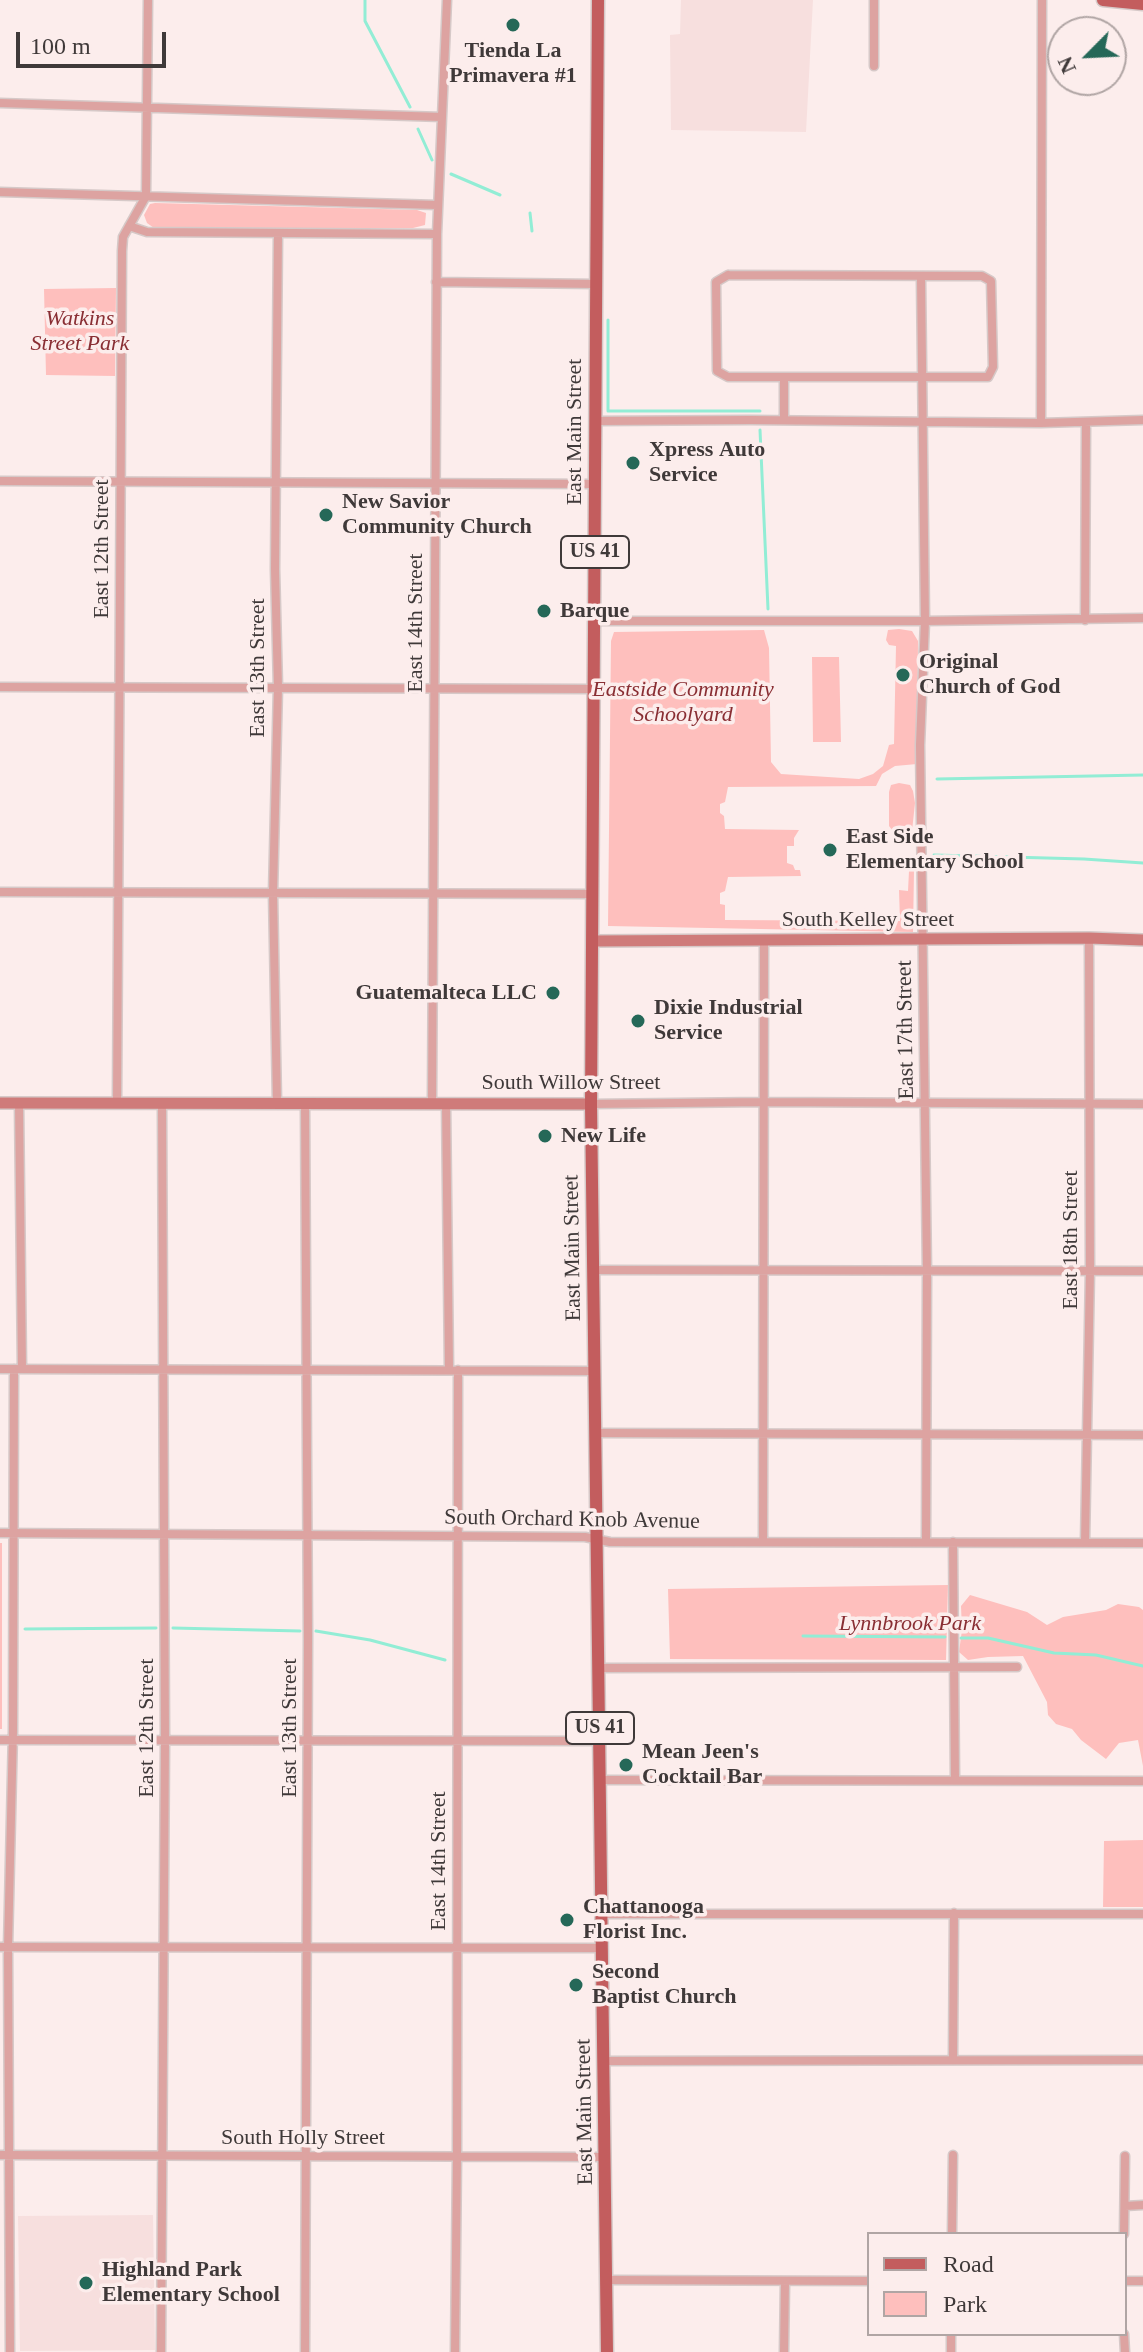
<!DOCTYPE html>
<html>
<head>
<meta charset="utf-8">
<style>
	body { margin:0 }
	#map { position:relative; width:1143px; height:2352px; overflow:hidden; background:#fcedec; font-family:"Times New Roman",serif }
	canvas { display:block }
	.legend { position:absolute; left:867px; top:2232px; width:260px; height:104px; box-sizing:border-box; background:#fcedec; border:2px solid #b0a5a4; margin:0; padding:10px 14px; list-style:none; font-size:24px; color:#3f3939 }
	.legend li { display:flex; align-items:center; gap:16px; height:40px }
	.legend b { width:40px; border:2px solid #b0a5a4 }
	.north { position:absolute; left:1047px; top:16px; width:80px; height:80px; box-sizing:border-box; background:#fcedec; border:2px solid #b0a5a4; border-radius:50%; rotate:246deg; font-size:22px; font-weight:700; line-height:32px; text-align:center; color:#3f3939 }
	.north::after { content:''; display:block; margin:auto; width:28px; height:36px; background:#256858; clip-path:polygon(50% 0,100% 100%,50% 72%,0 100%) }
	.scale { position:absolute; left:16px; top:32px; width:150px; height:36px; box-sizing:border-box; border:4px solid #3f3939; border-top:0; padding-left:10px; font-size:24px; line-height:28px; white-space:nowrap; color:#3f3939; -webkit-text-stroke:6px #fcedec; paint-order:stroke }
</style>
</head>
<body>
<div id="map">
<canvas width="1143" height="2352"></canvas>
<ul class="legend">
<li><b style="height:10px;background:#c35d5e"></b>Road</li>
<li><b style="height:22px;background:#febfbd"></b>Park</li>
</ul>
<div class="north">N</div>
<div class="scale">100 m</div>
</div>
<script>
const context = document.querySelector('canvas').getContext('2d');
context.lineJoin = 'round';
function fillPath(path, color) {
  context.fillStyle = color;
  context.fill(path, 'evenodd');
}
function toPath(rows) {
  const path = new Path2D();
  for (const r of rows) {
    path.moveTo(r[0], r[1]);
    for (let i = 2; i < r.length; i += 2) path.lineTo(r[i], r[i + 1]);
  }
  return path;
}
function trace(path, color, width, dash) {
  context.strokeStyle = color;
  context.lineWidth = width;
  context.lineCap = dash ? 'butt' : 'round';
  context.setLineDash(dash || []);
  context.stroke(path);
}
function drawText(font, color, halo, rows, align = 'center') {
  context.font = font + ' "Times New Roman",serif';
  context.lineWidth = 7;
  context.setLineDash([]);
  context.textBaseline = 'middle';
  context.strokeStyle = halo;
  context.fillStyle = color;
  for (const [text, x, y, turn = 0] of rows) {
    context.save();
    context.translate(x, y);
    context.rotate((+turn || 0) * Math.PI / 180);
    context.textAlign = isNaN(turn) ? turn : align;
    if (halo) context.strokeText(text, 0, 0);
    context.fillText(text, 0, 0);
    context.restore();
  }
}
fillPath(toPath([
	[681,0,813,0,806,132,671,130,670,35,680,34],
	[153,2215,155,2350,20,2351,18,2216]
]), '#f7dfde');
fillPath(toPath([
	[155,203,417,210,426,213,425,225,413,228,154,228,147,223,144,215,150,204],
	[116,288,115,376,46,375,44,289],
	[899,629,912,631,918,641,917,764,895,766,882,774,876,786,728,787,725,802,720,804,720,813,724,816,725,829,799,830,794,838,794,846,787,846,787,863,793,865,795,870,800,870,801,876,728,877,725,891,720,893,720,904,725,905,725,920,900,921,899,890,908,891,909,871,914,870,913,932,608,926,611,641,614,632,764,630,769,648,771,762,781,774,859,779,873,774,883,766,889,745,894,744,896,646,889,645,886,640,888,630],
	[812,657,839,657,841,742,813,742],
	[899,783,910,785,913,791,915,803,912,831,903,836,896,835,889,826,889,792,891,785],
	[0,1543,2,1543,2,1729,0,1729],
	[948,1585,946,1660,670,1659,668,1589],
	[970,1595,1027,1612,1047,1625,1063,1617,1106,1610,1118,1604,1139,1607,1143,1610,1143,1766,1138,1740,1119,1743,1106,1759,1081,1740,1072,1729,1056,1724,1048,1715,1047,1702,1023,1656,988,1657,968,1660,959,1652,962,1630,961,1606],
	[1143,1840,1143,1907,1103,1907,1104,1841]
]), '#febfbd');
trace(toPath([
	[365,0,365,21,410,107],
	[418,129,432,160],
	[451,174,500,195],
	[530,213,532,231],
	[608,320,608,411,760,411],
	[760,430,768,609],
	[937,779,1143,775],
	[934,855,1084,859,1143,863],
	[173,1628,300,1631],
	[25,1629,156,1628],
	[316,1631,370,1640,445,1660],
	[803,1636,945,1637],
	[961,1638,988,1638,1054,1653,1096,1655,1143,1666]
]), '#92edd5', 3);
const street = toPath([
	[874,0,874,66],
	[0,103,442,117],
	[0,192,437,205],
	[129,226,147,232,437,234],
	[728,275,982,276,991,281,993,367,988,377,728,377,717,371,716,282,728,275],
	[921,278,925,621,920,745,927,1272,926,1542],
	[436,282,596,284],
	[784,420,784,377],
	[596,421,750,420,1041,423,1143,420],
	[1041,423,1042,0],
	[0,481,595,484],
	[1085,620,1086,423],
	[594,621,925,621,1143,618],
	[0,687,594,689],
	[0,892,593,894],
	[277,1102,273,893,278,687,275,569,278,234],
	[19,1103,22,1369],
	[117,1103,122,251,123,237,146,196,148,0],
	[305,1103,308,1638,305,2352],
	[432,1103,437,234,447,0],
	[446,1103,449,1369],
	[591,1104,763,1102,1143,1104],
	[594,1270,1143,1271],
	[0,1369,595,1371],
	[596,1433,1143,1435],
	[0,1533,585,1537,610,1542,1143,1543],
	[763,1541,764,940],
	[953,1542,955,1780],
	[1085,1542,1090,1271,1089,938],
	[599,1668,1017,1667],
	[0,1740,600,1741],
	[601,1780,1143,1781],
	[602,1914,1143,1914],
	[0,1947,603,1948],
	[953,2060,954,1913],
	[604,2061,1143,2060],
	[0,2155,606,2157],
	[1125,2206,1143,2205],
	[952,2234,953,2155],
	[1124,2234,1125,2156],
	[608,2280,869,2281],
	[1125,2281,1143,2281],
	[1124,2334,1125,2352],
	[10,2352,8,1947,13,1731,14,1369],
	[161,2352,165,1740,162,1104],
	[455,2352,457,2156,458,1370],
	[784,2352,785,2282],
	[951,2352,951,2334]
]);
const secondary = toPath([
	[593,941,1089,938,1143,940],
	[0,1103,591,1104]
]);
const primary = toPath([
	[598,0,591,1104,607,2352],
	[1103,0,1143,4]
]);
trace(street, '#d6c9c8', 11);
trace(secondary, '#d6c9c8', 14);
trace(primary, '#d6c9c8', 15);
trace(street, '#dda3a1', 8);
trace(secondary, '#cf7b7a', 11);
trace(primary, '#c35d5e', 12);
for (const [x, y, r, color] of [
	[513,25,8,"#256858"],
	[633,463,8,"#256858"],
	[326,515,8,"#256858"],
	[544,611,8,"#256858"],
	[903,675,8,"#256858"],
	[830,850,8,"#256858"],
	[553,993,8,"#256858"],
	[638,1021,8,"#256858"],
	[545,1136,8,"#256858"],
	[626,1765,8,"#256858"],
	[567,1920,8,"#256858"],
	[576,1985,8,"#256858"],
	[86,2283,8,"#256858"]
]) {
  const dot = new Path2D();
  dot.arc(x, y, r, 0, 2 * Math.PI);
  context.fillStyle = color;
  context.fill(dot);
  trace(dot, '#fcedec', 3);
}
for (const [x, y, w] of [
	[595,552,68],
	[600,1728,68]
]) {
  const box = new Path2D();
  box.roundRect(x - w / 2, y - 16, w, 32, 6);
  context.fillStyle = '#fcedec';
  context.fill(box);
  trace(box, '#3f3939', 2);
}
drawText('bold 20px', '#3f3939', null, [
	["US 41",595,552],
	["US 41",600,1728]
]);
drawText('bold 22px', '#3f3939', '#fcedec', [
	["Tienda La",513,51,"center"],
	["Primavera #1",513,76,"center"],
	["Xpress Auto",649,450],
	["Service",649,475],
	["New Savior",342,502],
	["Community Church",342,527],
	["Barque",560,611],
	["Original",919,662],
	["Church of God",919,687],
	["East Side",846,837],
	["Elementary School",846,862],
	["Guatemalteca LLC",537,993,"right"],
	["Dixie Industrial",654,1008],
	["Service",654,1033],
	["New Life",561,1136],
	["Mean Jeen's",642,1752],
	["Cocktail Bar",642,1777],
	["Chattanooga",583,1907],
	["Florist Inc.",583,1932],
	["Second",592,1972],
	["Baptist Church",592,1997],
	["Highland Park",102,2270],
	["Elementary School",102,2295]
], 'left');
drawText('italic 22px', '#892e33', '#fcedec', [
	["Watkins",80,319],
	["Street Park",80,344],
	["Eastside Community",683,690],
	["Schoolyard",683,715],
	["Lynnbrook Park",910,1624]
]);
drawText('22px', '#3f3939', '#fcedec', [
	["East Main Street",575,432,-90],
	["East 12th Street",102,549,-90],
	["East 14th Street",416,623,-90],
	["East 13th Street",258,668,-90],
	["South Kelley Street",868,920],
	["East 17th Street",906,1030,-91],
	["South Willow Street",571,1083],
	["East 18th Street",1071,1240,-90],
	["East Main Street",573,1248,-91],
	["South Orchard Knob Avenue",572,1520,1],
	["East 12th Street",147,1728,-90],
	["East 13th Street",290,1728,-90],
	["East 14th Street",439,1861,-90],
	["East Main Street",585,2112,-91],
	["South Holly Street",303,2138]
]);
</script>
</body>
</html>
